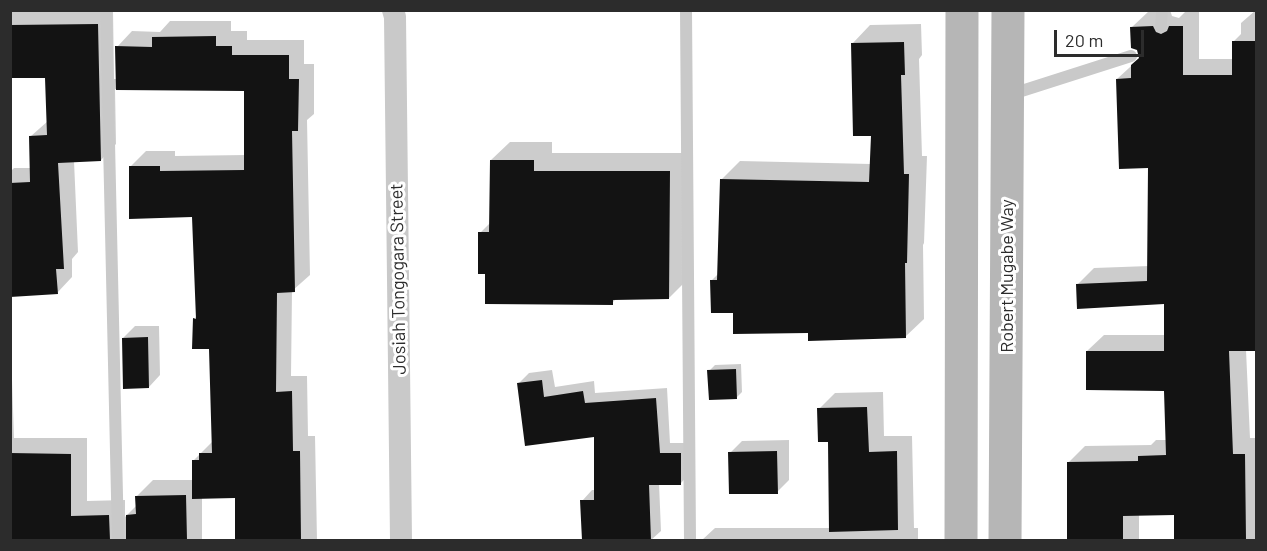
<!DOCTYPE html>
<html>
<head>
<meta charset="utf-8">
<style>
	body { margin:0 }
	#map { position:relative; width:1267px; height:551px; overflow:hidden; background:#fff; font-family:Barlow,sans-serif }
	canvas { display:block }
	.frame { position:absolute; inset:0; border:12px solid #2c2c2c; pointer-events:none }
	.scale { position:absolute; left:1054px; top:30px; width:90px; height:27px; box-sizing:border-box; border:3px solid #2c2c2c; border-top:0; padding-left:8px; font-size:18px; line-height:21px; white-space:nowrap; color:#2c2c2c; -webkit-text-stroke:4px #fff; paint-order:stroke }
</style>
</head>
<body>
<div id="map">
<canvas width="1267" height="551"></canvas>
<div class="frame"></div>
<div class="scale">20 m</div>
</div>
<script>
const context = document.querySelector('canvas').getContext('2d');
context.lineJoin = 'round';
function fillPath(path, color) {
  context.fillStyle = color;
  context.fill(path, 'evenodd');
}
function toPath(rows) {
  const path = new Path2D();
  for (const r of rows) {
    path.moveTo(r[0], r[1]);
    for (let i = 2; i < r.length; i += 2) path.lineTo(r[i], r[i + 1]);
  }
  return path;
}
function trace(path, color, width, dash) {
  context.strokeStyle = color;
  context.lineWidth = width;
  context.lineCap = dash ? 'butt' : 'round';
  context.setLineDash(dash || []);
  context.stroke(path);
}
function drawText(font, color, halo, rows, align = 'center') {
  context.font = font + ' Barlow,sans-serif';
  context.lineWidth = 6;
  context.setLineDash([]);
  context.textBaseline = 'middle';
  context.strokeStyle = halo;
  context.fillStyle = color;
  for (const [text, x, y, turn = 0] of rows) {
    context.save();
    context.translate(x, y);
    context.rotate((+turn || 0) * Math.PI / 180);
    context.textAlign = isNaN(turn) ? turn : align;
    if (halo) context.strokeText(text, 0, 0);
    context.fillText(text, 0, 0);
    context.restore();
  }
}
fillPath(toPath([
	[10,10,113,10,114,79,117,79,117,47,132,31,160,32,170,21,231,21,231,31,247,31,247,40,304,40,304,64,314,64,314,114,307,120,310,275,292,291,291,376,307,376,308,436,315,436,317,540,237,540,236,496,202,497,202,540,10,540,10,321,14,438,87,438,87,501,125,500,125,517,137,505,137,496,153,480,193,480,194,460,213,441,210,347,194,319,197,316,193,216,130,167,146,151,175,151,175,156,245,155,245,89,115,89,116,144,101,160,74,161,78,252,72,259,72,277,57,293,10,295,10,172,14,168,32,168,31,136,48,121,47,76,10,77],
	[1170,10,1172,16,1179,18,1187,10,1199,10,1199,59,1233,59,1234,41,1241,34,1241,23,1256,10,1256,350,1246,350,1250,438,1256,438,1256,540,1175,540,1175,513,1139,514,1139,540,1069,540,1069,462,1085,446,1151,445,1156,440,1167,440,1165,389,1087,351,1104,335,1166,335,1165,303,1077,285,1094,268,1149,266,1150,166,1117,79,1141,57,1132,27,1149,11],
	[921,24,922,55,919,59,922,156,927,156,924,243,923,245,924,319,905,337,810,332,734,311,712,280,719,273,722,179,740,161,871,164,872,134,852,44,870,25],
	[510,142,552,142,552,153,687,153,687,280,669,298,617,298,612,303,487,272,480,233,491,222,491,160],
	[135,326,159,326,160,375,149,387,123,338],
	[741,364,742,392,736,398,709,371,715,365],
	[552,370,555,387,594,381,595,393,667,388,670,443,691,443,691,472,681,483,659,483,661,531,651,540,584,540,582,501,592,490,595,490,595,435,518,384,529,373],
	[883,392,884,436,912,436,914,528,918,528,918,540,702,540,715,528,831,528,829,441,819,409,835,393],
	[789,440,789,480,777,492,730,453,742,441]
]), '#0003');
fillPath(toPath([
	[98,24,101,161,58,163,64,269,56,269,58,294,10,297,10,183,30,182,29,136,47,135,45,78,10,78,10,25],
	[1153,26,1156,32,1161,34,1167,31,1169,26,1183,26,1183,75,1232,75,1232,41,1257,41,1257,351,1229,351,1233,454,1245,454,1246,540,1174,540,1174,515,1123,516,1123,540,1067,540,1067,462,1138,461,1138,456,1166,455,1164,391,1086,390,1086,351,1164,351,1164,304,1077,309,1076,284,1147,281,1148,168,1119,169,1116,79,1131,78,1131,65,1139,58,1137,50,1131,48,1130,27],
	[216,36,216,46,232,46,232,55,289,55,289,79,299,79,298,131,292,131,295,292,277,293,276,392,292,391,293,451,300,451,301,540,235,540,235,498,192,499,192,460,199,460,199,453,212,453,209,349,192,349,193,318,196,319,192,217,129,219,129,166,160,166,160,171,244,170,244,91,116,90,115,46,152,47,152,37],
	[904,42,905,75,901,75,904,174,909,174,907,263,905,263,906,338,808,341,808,333,733,334,733,313,711,313,710,280,717,280,720,179,869,182,871,136,853,136,851,43],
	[490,160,534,160,534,171,670,171,669,299,613,300,613,305,485,304,485,274,478,274,478,232,489,232],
	[148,337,149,388,123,389,122,338],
	[736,369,737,399,709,400,707,370],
	[542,380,544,397,583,391,585,403,656,398,660,453,681,453,681,485,649,485,651,540,582,540,580,500,594,500,594,437,525,446,517,383],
	[867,407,869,452,897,451,898,530,829,532,828,442,818,442,817,408],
	[777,451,778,494,729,494,728,452],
	[10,453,71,454,71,516,109,515,110,540,10,540],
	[186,495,187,540,126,540,126,515,136,514,135,496]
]), '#131313');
trace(toPath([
	[106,10,118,540],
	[686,10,690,540],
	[1161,26,1162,10],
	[1009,95,1131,56]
]), '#c9c9c9', 12);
trace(toPath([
	[393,10,395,17,401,540]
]), '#c9c9c9', 22);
trace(toPath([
	[961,540,962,10],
	[1005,540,1008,10]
]), '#b6b6b6', 33);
drawText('18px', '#2c2c2c', '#fff', [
	["Robert Mugabe Way",1007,276,-90],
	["Josiah Tongogara Street",398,279,-91]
]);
</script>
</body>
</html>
